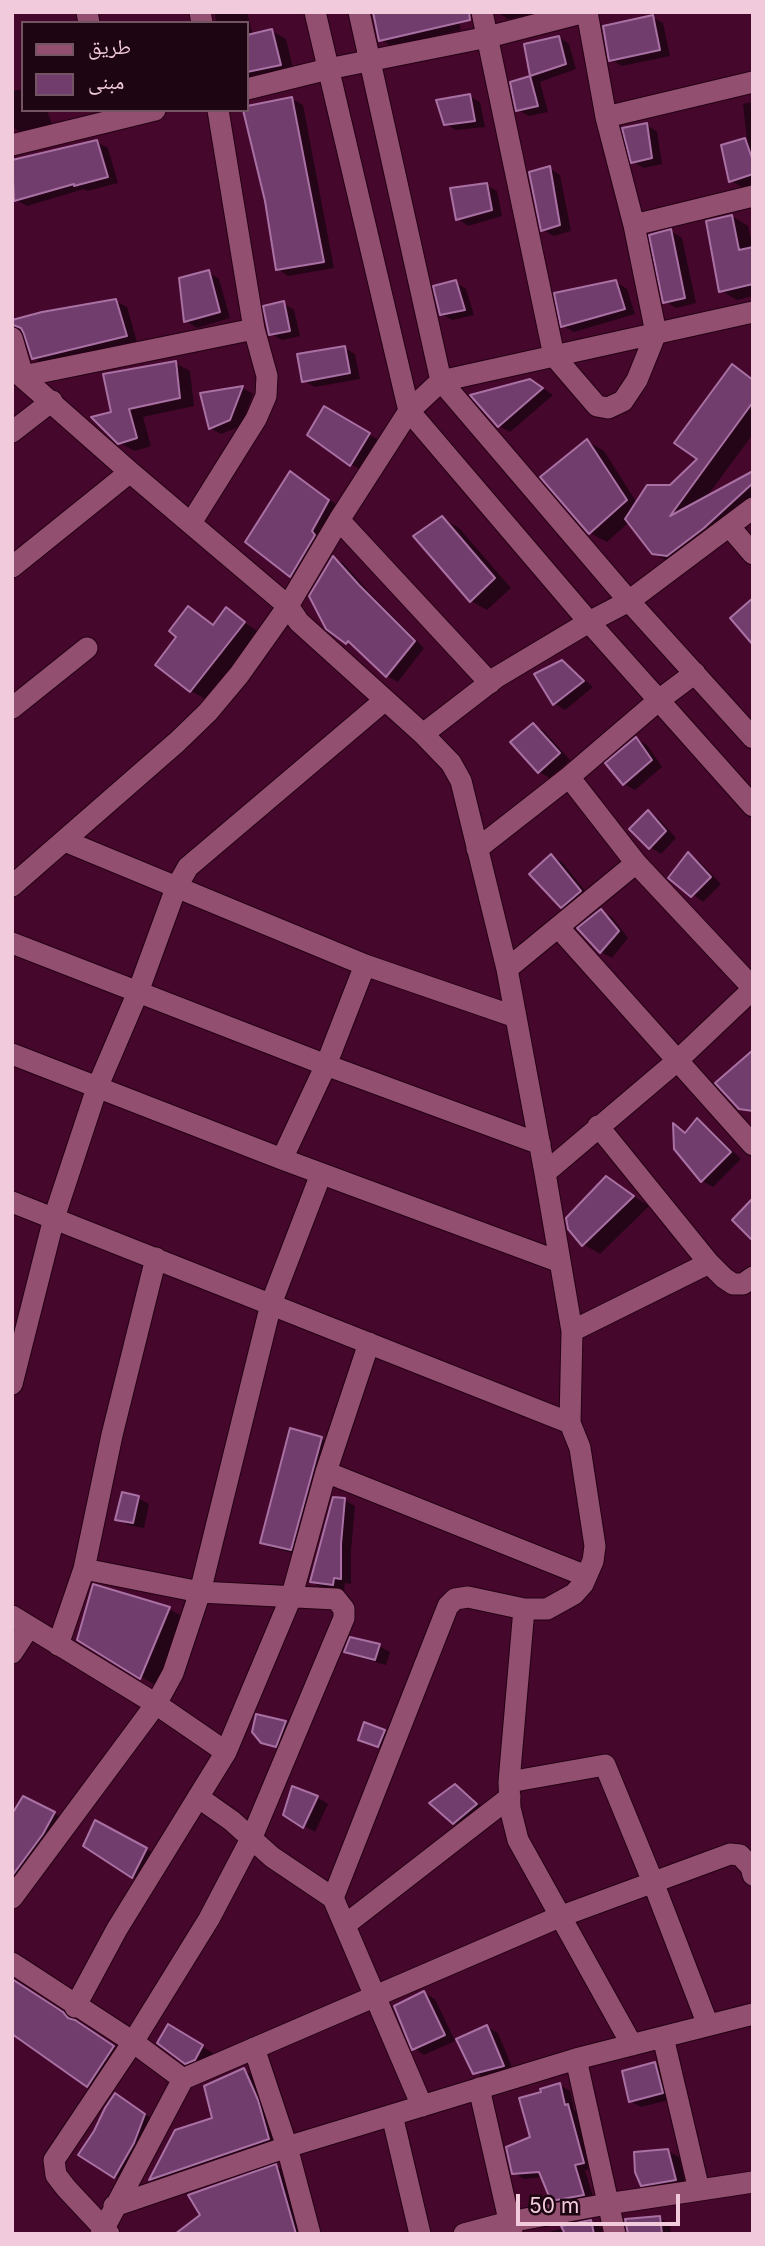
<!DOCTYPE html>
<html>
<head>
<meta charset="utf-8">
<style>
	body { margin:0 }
	#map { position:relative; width:765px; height:2246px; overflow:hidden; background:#45082c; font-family:Inter,"Noto Naskh Arabic",sans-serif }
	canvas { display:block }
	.frame { position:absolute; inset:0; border:14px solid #f1cadb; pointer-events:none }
	.legend { position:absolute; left:21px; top:21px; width:228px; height:91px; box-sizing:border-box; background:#1d0511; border:2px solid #725462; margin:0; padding:9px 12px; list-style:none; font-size:21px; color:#f1cadb }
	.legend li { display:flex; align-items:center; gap:14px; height:35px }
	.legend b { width:35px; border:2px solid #725462 }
	.scale { position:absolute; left:516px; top:2194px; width:164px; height:32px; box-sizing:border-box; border:4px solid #f1cadb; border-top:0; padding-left:9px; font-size:21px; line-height:24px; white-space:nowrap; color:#f1cadb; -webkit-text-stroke:5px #1d0511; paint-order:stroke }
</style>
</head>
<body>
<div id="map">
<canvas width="765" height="2246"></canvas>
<div class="frame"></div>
<ul class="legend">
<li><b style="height:9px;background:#924f70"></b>طريق</li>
<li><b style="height:19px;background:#713d6d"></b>مبنى</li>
</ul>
<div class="scale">50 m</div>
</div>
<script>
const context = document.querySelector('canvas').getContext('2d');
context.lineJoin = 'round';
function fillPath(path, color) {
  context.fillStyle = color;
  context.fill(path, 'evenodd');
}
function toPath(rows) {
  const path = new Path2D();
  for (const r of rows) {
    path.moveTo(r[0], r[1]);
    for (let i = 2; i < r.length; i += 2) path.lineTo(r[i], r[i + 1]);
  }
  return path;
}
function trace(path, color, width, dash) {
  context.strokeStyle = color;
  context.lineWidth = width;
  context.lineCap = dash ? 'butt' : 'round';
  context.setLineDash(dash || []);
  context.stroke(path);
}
fillPath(toPath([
	[215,12,247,12,253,36,272,31,286,39,294,72,247,83,247,23,216,23],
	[373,12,457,12,461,30,391,46,380,39],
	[540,12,508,19,497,12],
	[652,17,663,23,670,56,622,66,611,60],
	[559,37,569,44,576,69,540,82,548,112,529,116,518,110,512,84,532,77,526,45],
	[23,89,23,110,47,110,52,124,21,132,12,127,12,91],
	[469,96,480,102,485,127,456,130,445,124],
	[292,99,303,105,334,268,288,276,278,269,266,200,247,108],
	[753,102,753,188,747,190,731,181,723,146,747,140,743,104],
	[646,125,657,131,662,164,644,168,633,162],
	[97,142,108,148,118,183,87,191,84,189,27,206,16,200,12,182,12,162],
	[549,168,560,175,571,231,554,236,543,230],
	[486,185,497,191,502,216,468,226,458,219],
	[732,216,748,226,753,249,753,296,737,300,720,290],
	[671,231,682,238,696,303,676,308,665,301],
	[208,272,219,279,230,318,197,328,186,321],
	[455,282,466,289,474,315,452,320,441,314],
	[616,282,627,289,635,314,574,332,563,326],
	[116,301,127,307,137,342,44,364,33,358],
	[283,303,294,310,300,336,282,340,271,334],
	[345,348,355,354,360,379,315,387,304,381],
	[175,363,190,371,194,406,143,417,151,446,135,451,119,443,114,414],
	[732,367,753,379,753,434,705,499,753,473,753,507,670,563,653,553,629,522,607,542,590,533,587,441,604,451,637,503,670,487,699,459],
	[541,387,553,395,510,432,499,426],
	[243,388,253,394,241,426,221,434,210,428,202,394],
	[325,408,380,441,361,470,351,464],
	[291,474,345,510,307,584,291,575,247,542],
	[442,518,459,528,511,588,487,610,471,601],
	[334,558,344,564,370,593,424,648,398,682,387,676,358,648,347,642],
	[189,608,215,625,227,610,260,633,207,700,191,691,179,637],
	[562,662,573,669,593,687,565,710,555,704,536,675],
	[533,725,544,731,570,760,550,778,539,772,513,742],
	[636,739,647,745,662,767,635,790,624,784,608,763],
	[649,812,659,819,676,838,661,854,650,847],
	[688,855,699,861,721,884,703,902,670,877],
	[551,856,562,862,591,898,573,912,562,906],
	[601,911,612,917,628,938,612,958,601,952,580,929],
	[698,1121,708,1127,741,1159,713,1187,702,1181,675,1148,675,1126,687,1134],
	[606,1178,649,1206,600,1254,583,1244],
	[321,1439,331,1444,301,1555,272,1548,262,1543],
	[138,1498,149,1504,144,1528,128,1525,117,1519],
	[345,1500,355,1506,351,1551,351,1584,345,1583,344,1590,323,1588,312,1582],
	[169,1609,185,1618,157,1686,141,1677],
	[379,1646,390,1652,386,1665,357,1657,346,1651],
	[258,1716,286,1723,296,1729,287,1752,262,1741],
	[384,1731,395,1737,390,1752,360,1739],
	[455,1786,466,1792,486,1811,465,1829,454,1823,432,1803],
	[317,1797,328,1804,315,1832,285,1815],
	[54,1813,65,1820,12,1892,12,1817],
	[85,1846,146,1849,157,1855,144,1883],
	[12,1976,18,1984,126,2055,101,2093,12,2032],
	[424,1993,435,1999,455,2041,424,2055,414,2048],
	[169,2027,213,2053,206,2065,197,2069,186,2062],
	[487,2027,498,2033,514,2072,486,2079,475,2072],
	[655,2064,666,2070,673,2099,641,2107,630,2101],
	[244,2070,257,2078,282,2146,164,2187,152,2179,176,2132,214,2119],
	[560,2085,570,2091,574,2110,578,2112,587,2150,585,2151,589,2170,585,2170,594,2200,563,2206,553,2200,544,2177,524,2179,514,2173,532,2138,544,2094],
	[126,2101,155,2121,125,2183,81,2154],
	[668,2151,679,2157,686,2186,654,2191,643,2184],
	[276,2166,287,2173,305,2234,178,2234],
	[659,2218,670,2224,671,2234,635,2234],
	[591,2222,602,2228,602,2234,540,2234]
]), '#0007');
const building = toPath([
	[373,12,469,12,470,20,379,41,373,12],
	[653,15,660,50,609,61,603,26,653,15],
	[272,29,281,65,247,72,247,35,272,29],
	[559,36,566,64,530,76,524,44,559,36],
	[530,76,538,106,516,111,510,82,530,76],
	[470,94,475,121,444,125,436,100,470,94],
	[292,97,324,262,276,270,265,201,243,110,247,110,247,106,292,97],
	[647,123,652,158,631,163,622,128,647,123],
	[745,138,753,161,753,174,729,182,721,145,745,138],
	[97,140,108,177,74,186,74,184,14,201,12,160,97,140],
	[550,166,560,225,541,231,529,172,550,166],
	[487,183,492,210,456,220,450,188,487,183],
	[732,215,739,250,753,247,753,284,719,292,706,221,732,215],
	[671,229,685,298,663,303,649,235,671,229],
	[209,270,220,312,184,322,179,278,209,270],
	[456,280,465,310,440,315,433,286,456,280],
	[616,280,625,309,561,327,554,293,616,280],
	[116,299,127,336,32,359,24,334,21,328,13,325,12,320,42,312,116,299],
	[284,301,290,331,269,335,263,306,284,301],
	[345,346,350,373,302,382,297,354,345,346],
	[176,361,180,398,129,409,137,438,118,444,91,417,111,412,103,374,176,361],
	[732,364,753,380,753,402,670,516,753,471,753,483,704,528,667,556,652,554,625,519,647,485,670,485,697,459,674,443,732,364],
	[530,379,543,388,498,427,470,395,530,379],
	[243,386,230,420,209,429,200,393,243,386],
	[324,406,370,433,350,466,307,435,324,406],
	[587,439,627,500,589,534,540,477,587,439],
	[290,471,329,500,312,531,315,535,290,577,245,542,290,471],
	[442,516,495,578,470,602,413,536,442,516],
	[333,556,359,585,415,641,386,677,348,641,346,644,326,629,309,596,333,556],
	[753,598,753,645,730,618,753,598],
	[188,606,213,625,226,607,245,622,190,692,155,665,176,637,169,631,188,606],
	[562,660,584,681,553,705,534,674,562,660],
	[533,723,560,753,538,773,510,742,533,723],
	[636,737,652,760,623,785,605,763,636,737],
	[648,810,666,831,649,849,629,829,648,810],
	[688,852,711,877,691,897,668,878,688,852],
	[551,854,581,891,561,908,529,874,551,854],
	[601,909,619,931,600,953,577,928,601,909],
	[753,1050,753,1111,739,1109,715,1083,753,1050],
	[697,1118,731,1152,701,1182,674,1149,673,1123,685,1133,697,1118],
	[606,1176,634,1196,582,1246,568,1229,566,1218,606,1176],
	[753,1198,753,1241,732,1220,753,1198],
	[290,1428,322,1437,291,1550,260,1543,290,1428],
	[122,1492,139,1496,133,1523,115,1520,122,1492],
	[333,1497,345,1498,341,1544,341,1579,334,1578,333,1585,310,1582,333,1497],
	[93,1584,170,1607,140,1679,77,1640,93,1584],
	[350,1637,380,1644,375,1660,344,1652,350,1637],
	[256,1714,286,1721,276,1747,261,1743,252,1732,256,1714],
	[364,1722,385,1730,378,1747,358,1740,364,1722],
	[455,1784,477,1804,453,1824,429,1803,455,1784],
	[292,1786,318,1796,303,1828,283,1815,292,1786],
	[23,1796,55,1812,43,1834,12,1876,12,1814,23,1796],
	[95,1820,147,1848,132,1878,83,1846,95,1820],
	[12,1979,63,2012,68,2018,75,2020,114,2046,87,2087,12,2034,12,1979],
	[424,1991,445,2035,412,2050,394,2006,424,1991],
	[168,2024,203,2045,195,2060,185,2064,157,2043,168,2024],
	[487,2025,504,2066,473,2074,456,2039,487,2025],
	[655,2062,663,2093,629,2102,622,2071,655,2062],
	[244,2068,258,2100,269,2139,149,2180,175,2130,212,2118,204,2086,244,2068],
	[560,2083,565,2105,568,2104,584,2163,575,2165,584,2195,551,2201,539,2172,512,2174,506,2147,530,2137,519,2098,541,2092,540,2089,560,2083],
	[115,2093,145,2114,134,2143,114,2178,78,2155,94,2131,105,2108,115,2093],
	[668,2149,676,2180,641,2186,635,2172,634,2152,668,2149],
	[276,2164,296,2234,175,2234,200,2215,188,2195,276,2164],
	[660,2216,662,2234,628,2234,625,2219,660,2216],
	[591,2220,594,2234,565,2234,561,2226,591,2220]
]);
fillPath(building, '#713d6d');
trace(building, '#a971a3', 2);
const street = toPath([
	[87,12,89,23],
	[200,12,202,23],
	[315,12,409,411,589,622,753,806],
	[359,12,441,381,629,601,753,738],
	[482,12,554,356,597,406,608,408,623,401,637,380,656,333,634,225,606,117,587,12],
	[247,89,328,69,488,37,585,12],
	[606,117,753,82],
	[12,145,155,110],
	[634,225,753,196],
	[12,338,23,376,254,329],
	[12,368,130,472,288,606,299,622,423,734,451,763,461,781,507,969,545,1173,572,1331,570,1423,580,1448,595,1546,593,1561,583,1584,574,1594,547,1609,524,1609,468,1597,455,1599,448,1606,333,1898,422,2106],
	[12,432,52,401],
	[339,520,490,683],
	[191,523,256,419,266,396,267,376,254,329,218,110],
	[729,526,753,554],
	[12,567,130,472],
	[12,708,87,648],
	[423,734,497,677,589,622,629,601,753,508],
	[569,777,636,863,753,988],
	[65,841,365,965,516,1017],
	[477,849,569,777,659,700,695,673],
	[12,886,177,742,208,712,239,675,288,606,339,520,409,411,441,381,753,312],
	[558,927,753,1145],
	[12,943,326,1065,540,1144],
	[507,969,636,863],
	[12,1054,282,1159,560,1262],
	[598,1126,709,1263,724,1278,733,1284,743,1284,753,1277],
	[282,1159,326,1065,365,965],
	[545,1173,677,1061,753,989],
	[12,1202,570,1423],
	[572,1331,709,1263],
	[12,1384,54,1218,97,1088,138,992,176,888,188,867,385,700],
	[326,1472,586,1576],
	[84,1569,200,1592,336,1599,344,1609,344,1618,252,1837,209,1919,133,2042,54,2160,56,2175,66,2188,109,2234],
	[524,1609,509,1782,510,1808,518,1840,632,2045],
	[12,1616,156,1704,226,1752],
	[58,1645,84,1569,112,1435,156,1258],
	[12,1653,29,1627],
	[509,1782,605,1765,653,1882,708,2025],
	[198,1797,232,1821,272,1857,333,1898],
	[12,1898,156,1704,173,1673,200,1592,271,1304,321,1174],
	[345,1925,510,1797],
	[12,1963,133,2042,183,2079],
	[75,2007,117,1929,226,1752,292,1595,326,1472,369,1343],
	[663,2037,699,2190],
	[254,2048,287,2147,310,2234],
	[576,2059,615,2234],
	[479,2088,512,2233],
	[392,2115,420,2234],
	[114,2206,287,2147,576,2059,753,2014],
	[101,2234,183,2079,559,1917,730,1854,740,1855,751,1867,753,1875],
	[464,2234,509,2222,607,2204,753,2182]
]);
trace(street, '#240013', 23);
trace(street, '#924f70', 21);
</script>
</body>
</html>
